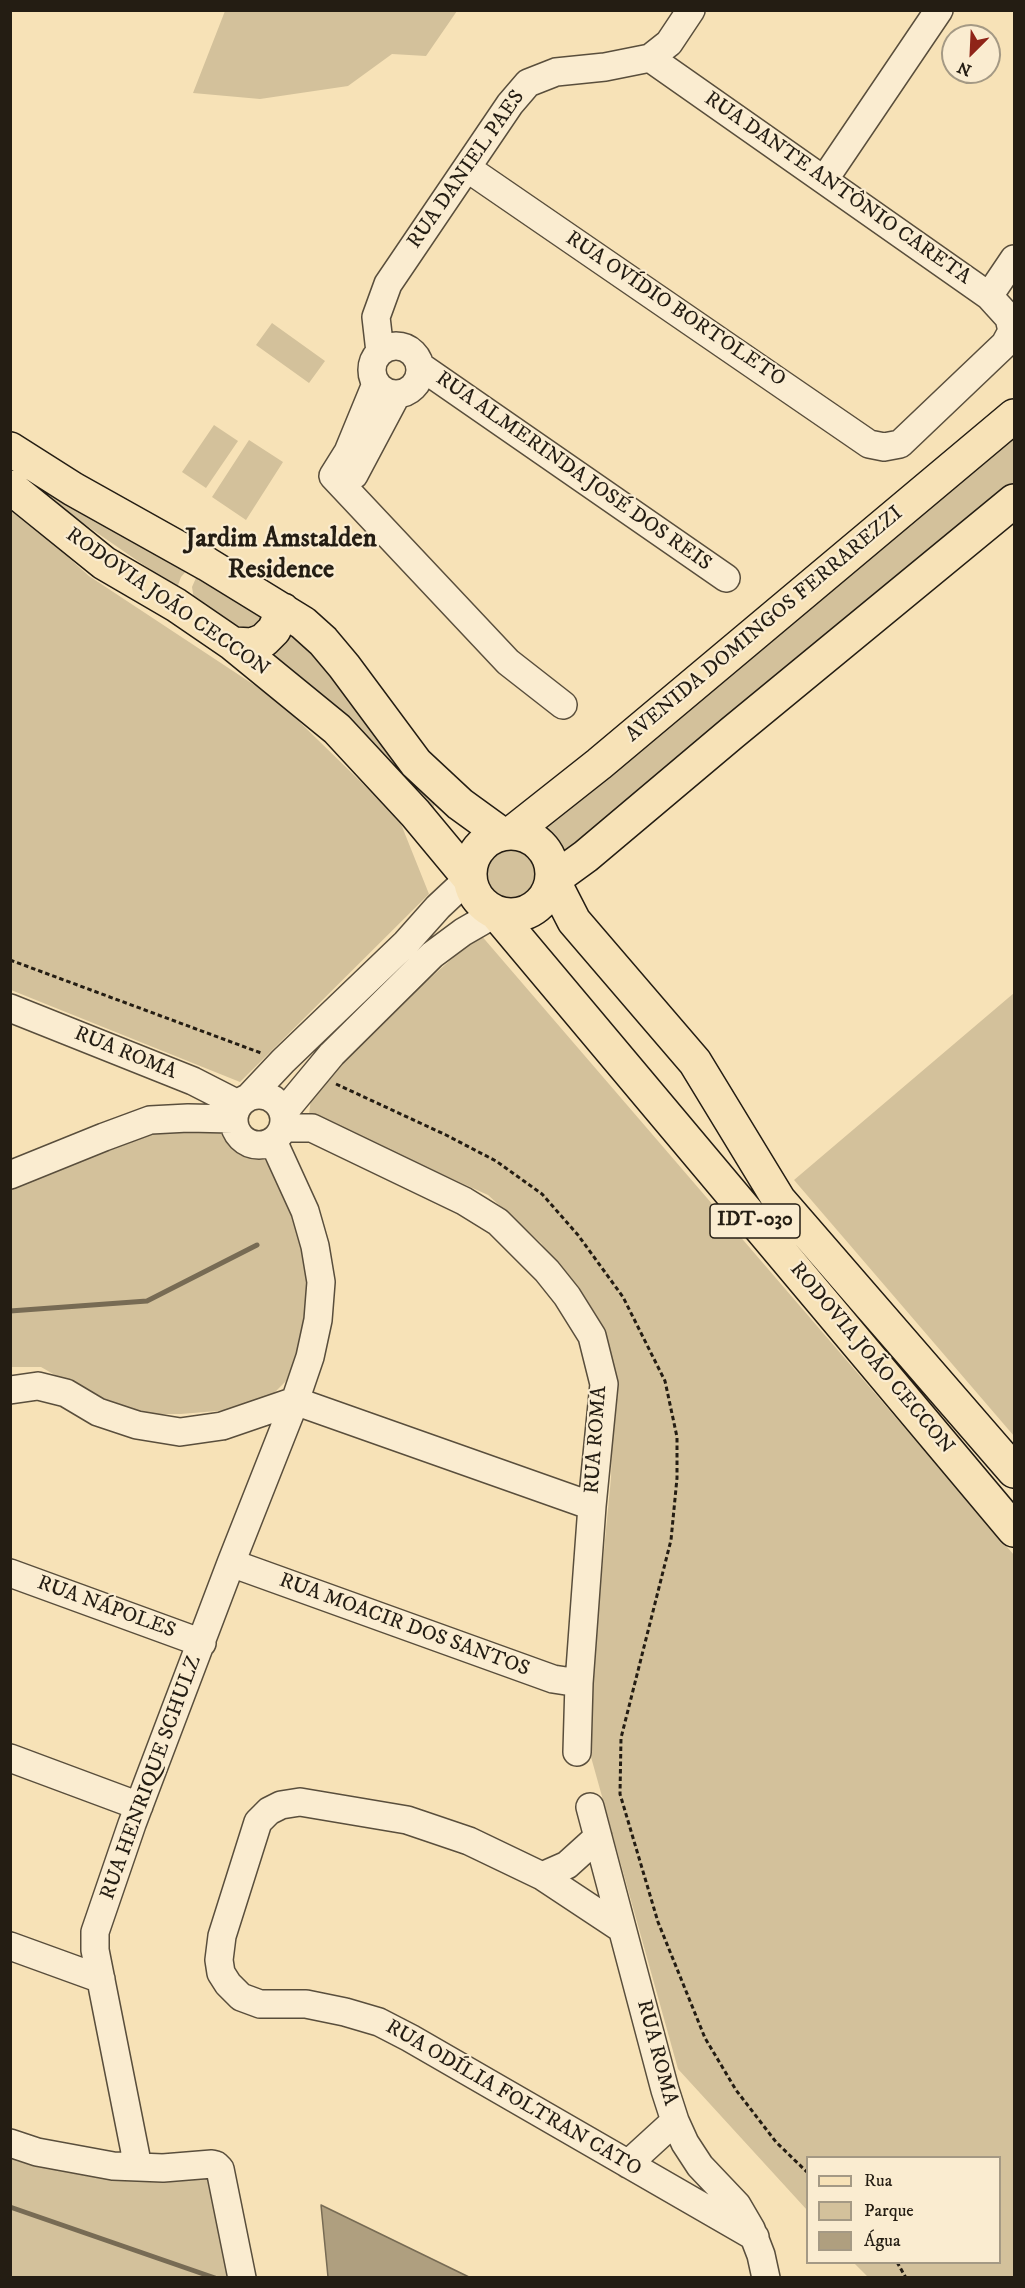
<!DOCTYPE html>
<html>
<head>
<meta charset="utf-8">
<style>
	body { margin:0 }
	#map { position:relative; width:1025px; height:2288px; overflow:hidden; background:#f7e2b7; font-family:"IM FELL DW Pica",serif }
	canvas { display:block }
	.frame { position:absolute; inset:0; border:12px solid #241d13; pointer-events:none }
	.legend { position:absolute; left:806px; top:2156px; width:195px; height:108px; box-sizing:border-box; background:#faecd0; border:2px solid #a49984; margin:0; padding:8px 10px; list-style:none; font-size:18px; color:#241d13 }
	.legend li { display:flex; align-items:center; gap:12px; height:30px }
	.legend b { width:30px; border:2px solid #a49984 }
	.north { position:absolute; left:941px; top:24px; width:60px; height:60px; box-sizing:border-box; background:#faecd0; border:2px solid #a49984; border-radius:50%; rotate:204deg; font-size:16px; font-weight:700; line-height:24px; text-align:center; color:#241d13 }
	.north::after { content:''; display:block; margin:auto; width:21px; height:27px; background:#8f2418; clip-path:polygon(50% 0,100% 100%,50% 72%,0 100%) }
</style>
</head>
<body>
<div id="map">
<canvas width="1025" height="2288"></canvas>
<div class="frame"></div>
<ul class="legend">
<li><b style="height:8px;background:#f7e2b7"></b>Rua</li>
<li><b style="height:16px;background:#d3c19b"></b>Parque</li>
<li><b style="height:16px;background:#af9f7f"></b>Água</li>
</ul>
<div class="north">N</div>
</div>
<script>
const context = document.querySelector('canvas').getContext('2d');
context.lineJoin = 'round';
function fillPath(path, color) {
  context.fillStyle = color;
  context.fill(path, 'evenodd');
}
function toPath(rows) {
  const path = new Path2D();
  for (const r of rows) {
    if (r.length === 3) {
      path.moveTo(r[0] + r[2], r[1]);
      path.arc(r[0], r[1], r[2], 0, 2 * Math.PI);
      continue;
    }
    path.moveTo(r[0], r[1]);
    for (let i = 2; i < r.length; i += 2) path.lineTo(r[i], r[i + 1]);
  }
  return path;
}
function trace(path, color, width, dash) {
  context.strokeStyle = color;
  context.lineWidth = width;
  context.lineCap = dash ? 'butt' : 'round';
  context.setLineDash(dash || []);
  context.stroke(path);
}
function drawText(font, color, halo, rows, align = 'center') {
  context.font = font + ' "IM FELL DW Pica",serif';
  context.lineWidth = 4.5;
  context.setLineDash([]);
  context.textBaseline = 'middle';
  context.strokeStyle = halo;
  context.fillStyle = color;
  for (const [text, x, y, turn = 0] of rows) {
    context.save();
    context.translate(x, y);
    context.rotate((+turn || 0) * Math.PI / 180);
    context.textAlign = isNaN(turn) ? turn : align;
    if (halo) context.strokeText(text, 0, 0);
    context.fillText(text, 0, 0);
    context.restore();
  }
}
fillPath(toPath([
	[225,11,225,10,457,11,426,56,392,54,348,86,260,99,193,93],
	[272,323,325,361,309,383,256,345],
	[214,425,238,441,206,488,182,472],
	[1014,432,1014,483,564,858,543,830],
	[249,440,283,462,246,520,212,497],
	[11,462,190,567,181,577,177,588,74,517],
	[10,505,89,576,277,700,399,819,429,894,240,1082,11,990],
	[204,577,267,608,262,632,239,628,194,600,192,587,196,578],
	[291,620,437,800,433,808,317,694,260,654],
	[509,873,26],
	[480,934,1014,1555,1014,2277,868,2277,854,2263,1000,2262,1000,2158,808,2158,807,2210,678,2069,591,1757,590,1695,611,1478,613,1384,603,1330,541,1243,488,1195,309,1114,312,1091,344,1054],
	[1014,993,1014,1436,794,1180],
	[153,1129,226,1131,254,1146,276,1175,294,1214,304,1248,308,1280,307,1315,299,1348,286,1381,272,1395,240,1409,181,1414,139,1414,102,1402,41,1367,11,1367,11,1185],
	[10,2155,211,2175,235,2277,11,2277]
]), '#d3c19b');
const water = toPath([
	[321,2205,469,2277,328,2277,321,2205]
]);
fillPath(water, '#af9f7f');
trace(water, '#776b54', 1.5);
trace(toPath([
	[10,1311,147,1301,257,1245],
	[10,2207,215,2278]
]), '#776b54', 5);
const minor = toPath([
	[467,168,869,444,884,447,900,444,1005,344,1012,331,1009,318,989,296,650,58],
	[824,180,939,10],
	[989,296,1014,259],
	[396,370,24],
	[380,352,376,317,388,284,510,104,528,83,556,72,605,67,650,58,669,43,691,10],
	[420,366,726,578],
	[376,384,348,452,333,476,508,662,563,705],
	[354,475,397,394],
	[10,1008,193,1081,238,1104],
	[259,1120,25],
	[251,1095,283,1061,406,943,438,907,469,878],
	[283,1113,332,1054,432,955,463,932,496,913],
	[283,1128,312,1128,464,1201,498,1222,547,1271,567,1296,592,1336,604,1384,592,1506,579,1683,577,1752],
	[10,1175,104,1137,150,1120,188,1118,233,1119],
	[10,1390,38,1386,66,1393,98,1412,137,1425,180,1432,222,1426,295,1401,310,1357,318,1320,321,1282,315,1246,305,1211,273,1141],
	[231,1563,553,1679,579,1683],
	[10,1573,202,1643],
	[10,1758,139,1806],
	[590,1807,665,2090,675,2121,685,2143,700,2166,737,2205,751,2229,761,2255,766,2278],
	[542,1876,567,1865,598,1837],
	[622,1929,542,1876,469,1841,407,1820,300,1802,281,1805,269,1811,258,1822,222,1936,219,1960,221,1973,228,1984,241,1997,260,2004,306,2004,345,2012,379,2022,410,2038,755,2237],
	[10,1946,101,1979],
	[10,2143,37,2152,113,2166,163,2168,212,2164,216,2165,220,2169,242,2278],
	[628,2164,675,2121],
	[138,2167,95,1950,95,1932,132,1824,231,1563,295,1401,592,1506]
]);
const major = toPath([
	[10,449,73,489,207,564,303,623,323,641,344,666,416,763,460,804,500,833],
	[10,487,104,563,176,605,233,644,337,729,415,813,469,878],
	[1014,501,732,733,586,856,553,880,574,921,695,1062,779,1200,1014,1471],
	[233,644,252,645,264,640,274,630,283,610],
	[513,832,599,764,1014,416],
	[511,874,41],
	[496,913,1014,1530]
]);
trace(minor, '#594e3c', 30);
trace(major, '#241d13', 36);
trace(toPath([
	[10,960,261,1053],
	[336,1084,446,1135,496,1161,542,1194,578,1235,623,1297,665,1381,677,1437,677,1478,671,1540,621,1738,620,1794,658,1922,705,2038,736,2090,776,2142,808,2173],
	[897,2262,906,2278]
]), '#241d13', 3, [4.5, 3]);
trace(minor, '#faecd0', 27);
trace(major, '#f7e2b7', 33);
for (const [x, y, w] of [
	[755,1221,90]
]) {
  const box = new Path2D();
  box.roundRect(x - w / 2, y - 17, w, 34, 4.5);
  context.fillStyle = '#faecd0';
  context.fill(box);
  trace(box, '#241d13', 1.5);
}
drawText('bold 20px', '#241d13', null, [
	["IDT-030",755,1221]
]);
drawText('21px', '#241d13', '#faecd0', [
	["RUA DANIEL PAES",467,170,-55],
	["RUA DANTE ANTÔNIO CARETA",837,189,35],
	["RUA OVÍDIO BORTOLETO",675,310,34],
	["RUA ALMERINDA JOSÉ DOS REIS",573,472,35],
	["RODOVIA JOÃO CECCON",167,603,35],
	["AVENIDA DOMINGOS FERRAREZZI",765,625,-40],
	["RUA ROMA",125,1054,22],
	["RODOVIA JOÃO CECCON",871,1359,50],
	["RUA ROMA",597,1440,-86],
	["RUA NÁPOLES",106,1608,20],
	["RUA MOACIR DOS SANTOS",404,1626,20],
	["RUA HENRIQUE SCHULZ",152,1778,-70],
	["RUA ROMA",656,2053,75],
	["RUA ODÍLIA FOLTRAN CATO",513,2099,30]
]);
drawText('bold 27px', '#241d13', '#faecd0', [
	["Jardim Amstalden",281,540],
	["Residence",281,571]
]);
</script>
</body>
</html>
